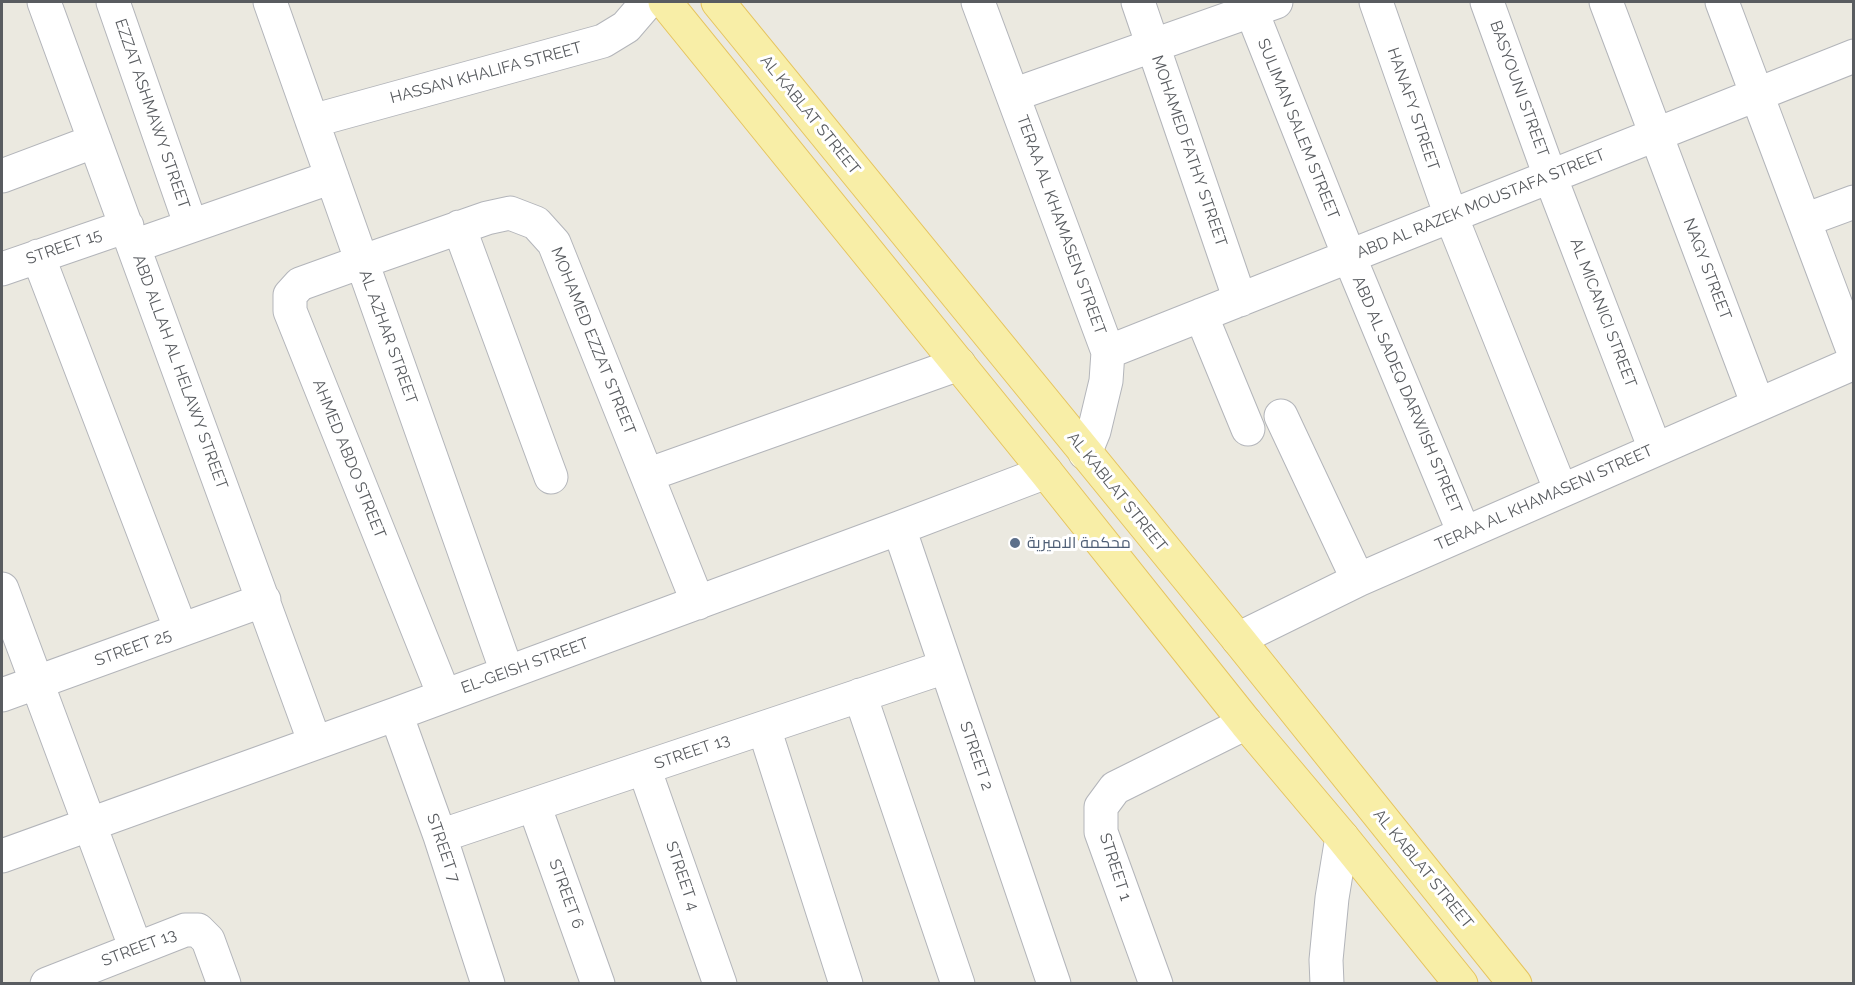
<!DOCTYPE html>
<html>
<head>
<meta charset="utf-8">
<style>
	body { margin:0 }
	#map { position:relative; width:1855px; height:985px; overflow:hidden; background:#ebe9e0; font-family:Raleway,sans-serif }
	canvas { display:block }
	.frame { position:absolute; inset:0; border:3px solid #595c60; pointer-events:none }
</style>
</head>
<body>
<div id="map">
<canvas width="1855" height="985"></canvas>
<div class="frame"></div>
</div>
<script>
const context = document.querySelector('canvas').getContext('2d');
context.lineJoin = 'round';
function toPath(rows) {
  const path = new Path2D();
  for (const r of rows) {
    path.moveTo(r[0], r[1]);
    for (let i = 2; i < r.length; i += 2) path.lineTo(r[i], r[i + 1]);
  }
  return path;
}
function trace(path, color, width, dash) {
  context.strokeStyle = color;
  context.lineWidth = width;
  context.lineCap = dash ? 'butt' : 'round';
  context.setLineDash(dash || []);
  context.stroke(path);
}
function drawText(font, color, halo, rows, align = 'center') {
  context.font = font + ' Raleway,Cairo,sans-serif';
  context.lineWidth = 6;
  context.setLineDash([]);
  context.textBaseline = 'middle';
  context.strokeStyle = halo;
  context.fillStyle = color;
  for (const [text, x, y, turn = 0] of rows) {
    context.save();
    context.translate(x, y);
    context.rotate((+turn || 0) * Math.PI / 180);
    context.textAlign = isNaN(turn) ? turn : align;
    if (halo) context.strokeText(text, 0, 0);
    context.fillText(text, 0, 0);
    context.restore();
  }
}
const minor = toPath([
	[44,2,315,743],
	[113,2,191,226],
	[270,2,507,672],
	[978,2,1108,352,1106,381,1094,431,1085,453],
	[1138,2,1240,300],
	[1248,2,1349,256,1464,533],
	[1376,2,1451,216,1561,491],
	[1487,2,1550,176,1655,449],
	[1606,2,1758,405],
	[1722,2,1854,353],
	[1013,95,1276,2],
	[312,121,603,41,626,27,644,6,645,2],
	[2,176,95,141],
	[1805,220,1854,202],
	[459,227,551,477],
	[134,246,332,177],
	[38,256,181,630],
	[2,269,127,226],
	[1201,315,1248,429],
	[1108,352,1854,56],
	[1281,416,1358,580],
	[647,475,959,364],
	[899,528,1054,984],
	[2,589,136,949],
	[1238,639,1358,580,1854,363],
	[2,695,264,600],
	[444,695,290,311,290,295,300,284,361,262,487,218,510,213,536,223,554,243,698,603],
	[860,695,958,984],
	[396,714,440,836,488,984],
	[764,728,846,984],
	[644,768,720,984],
	[534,805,598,984],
	[440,836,945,667],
	[2,856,396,714,899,528,1046,472],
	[47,984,185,930,198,930,208,940,224,984],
	[1156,984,1101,832,1101,807,1115,788,1246,723],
	[1327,984,1326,960,1332,898,1342,837]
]);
const major = toPath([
	[665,2,1046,472,1246,723,1342,837,1461,984],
	[718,2,1238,639,1515,984]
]);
trace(minor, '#b3b5ba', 35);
trace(major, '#e6c45e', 35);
trace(minor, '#fff', 33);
trace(major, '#f8eea7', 33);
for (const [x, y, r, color] of [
	[1015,543,6,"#5c6f8a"]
]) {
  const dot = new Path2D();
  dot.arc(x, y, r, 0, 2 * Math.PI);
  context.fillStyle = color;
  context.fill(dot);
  trace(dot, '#fff', 2);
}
drawText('16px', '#595c60', '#fff', [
	["HASSAN KHALIFA STREET",486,73,-15],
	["BASYOUNI STREET",1519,89,70],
	["HANAFY STREET",1413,109,71],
	["EZZAT ASHMAWY STREET",152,114,71],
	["AL KABLAT STREET",810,115,51],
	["SULIMAN SALEM STREET",1298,129,68],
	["MOHAMED FATHY STREET",1189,151,71],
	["ABD AL RAZEK MOUSTAFA STREET",1481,204,-22],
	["TERAA AL KHAMASEN STREET",1061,225,70],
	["STREET 15",64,247,-19],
	["NAGY STREET",1707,269,69],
	["AL MICANICI STREET",1603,313,69],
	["AL AZHAR STREET",388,337,70],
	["MOHAMED EZZAT STREET",593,341,68],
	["ABD ALLAH AL HELAWY STREET",180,372,70],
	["ABD AL SADEQ DARWISH STREET",1407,395,67],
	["AHMED ABDO STREET",349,459,68],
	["AL KABLAT STREET",1117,492,51],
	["TERAA AL KHAMASENI STREET",1544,498,-24],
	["STREET 25",133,648,-20],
	["EL-GEISH STREET",525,666,-20],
	["STREET 13",692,752,-19],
	["STREET 2",976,756,71],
	["STREET 7",443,848,71],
	["STREET 1",1115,867,72],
	["AL KABLAT STREET",1423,869,51],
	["STREET 4",682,876,71],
	["STREET 6",566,894,70],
	["STREET 13",139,948,-21]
]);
drawText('16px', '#4e5e75', '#fff', [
	["محكمة الاميرية",1027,543]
], 'left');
</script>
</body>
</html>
